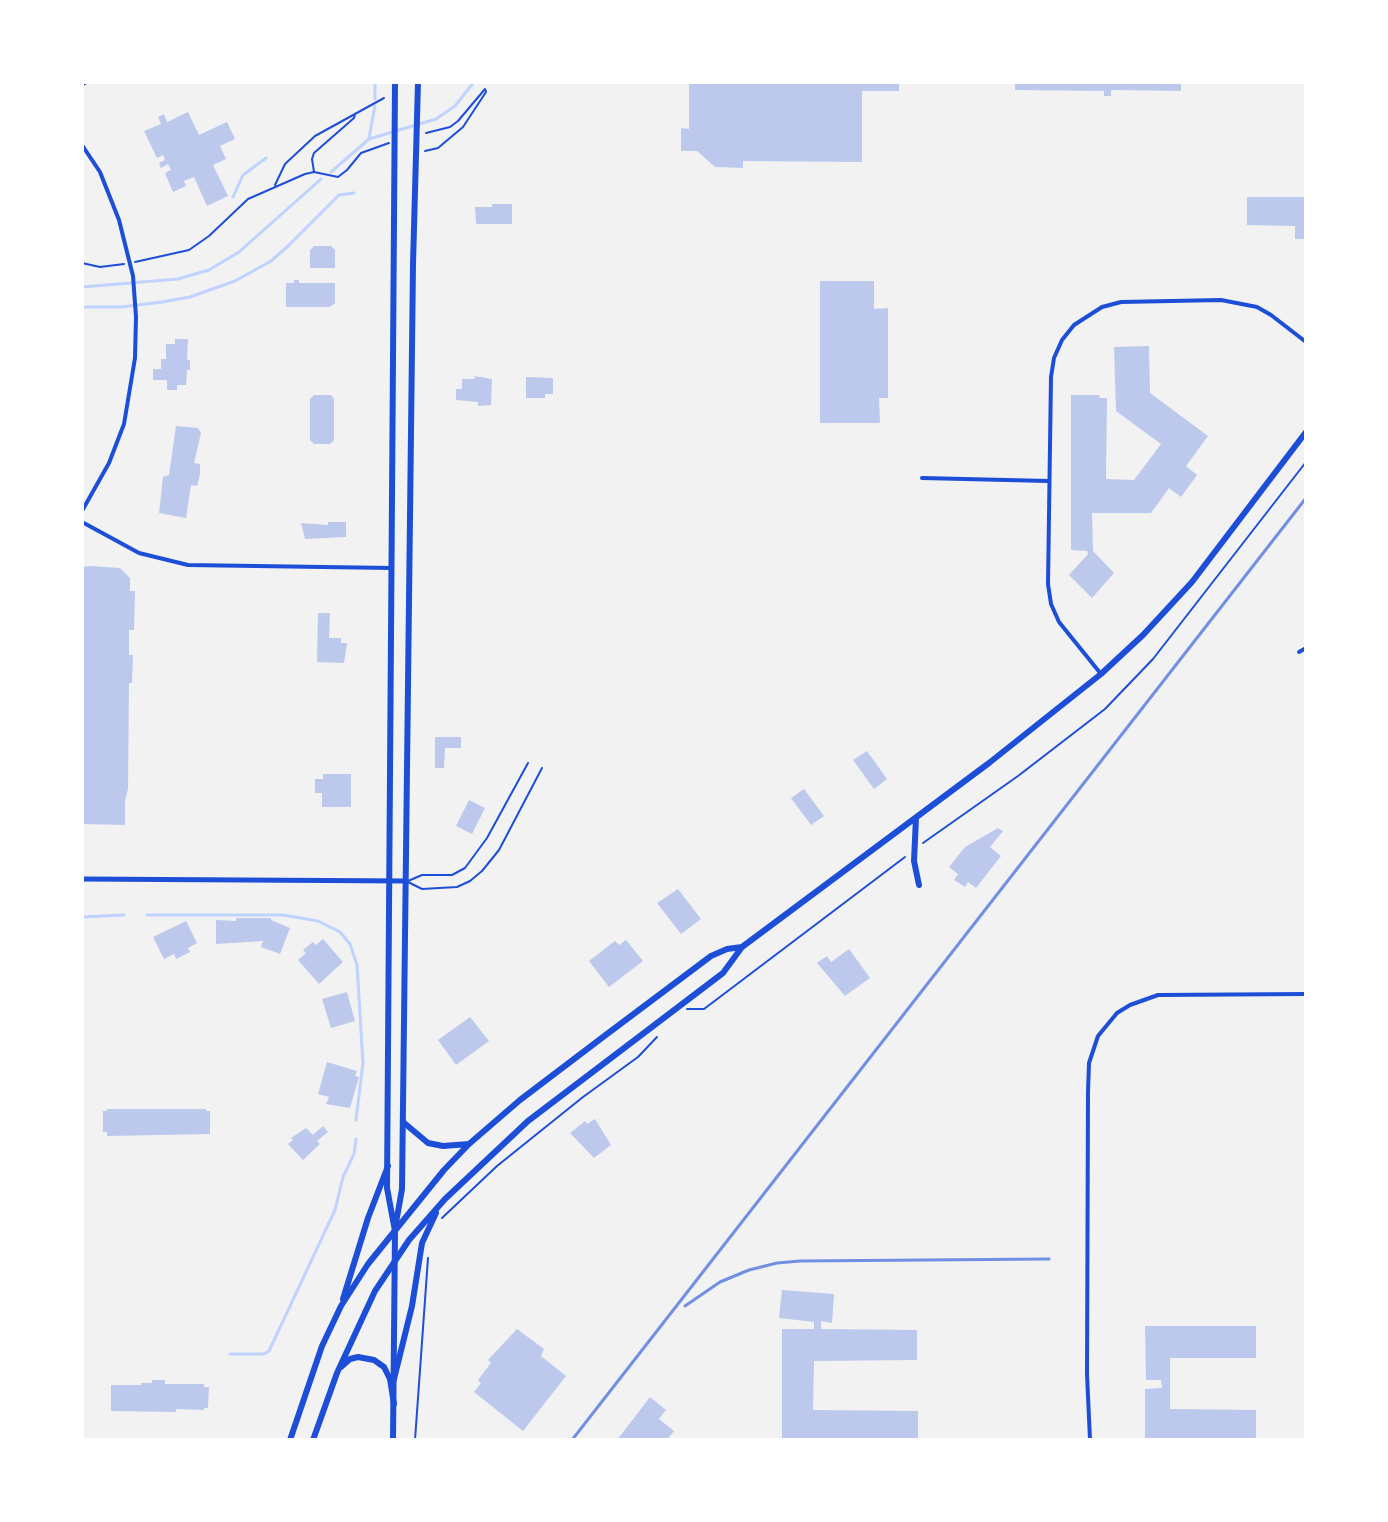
<!DOCTYPE html>
<html>
<head>
<meta charset="utf-8">
<style>
	body { margin:0 }
	#map { position:relative; width:1388px; height:1522px; overflow:hidden; background:#f2f2f2; font-family:Signika,sans-serif }
	canvas { display:block }
	.frame { position:absolute; inset:0; border:84px solid #fff; pointer-events:none }
</style>
</head>
<body>
<div id="map">
<canvas width="1388" height="1522"></canvas>
<div class="frame"></div>
</div>
<script>
const context = document.querySelector('canvas').getContext('2d');
context.lineJoin = 'round';
function toPath(rows) {
  const path = new Path2D();
  for (const r of rows) {
    path.moveTo(r[0], r[1]);
    for (let i = 2; i < r.length; i += 2) path.lineTo(r[i], r[i + 1]);
  }
  return path;
}
function trace(path, color, width, dash) {
  context.strokeStyle = color;
  context.lineWidth = width;
  context.lineCap = dash ? 'butt' : 'round';
  context.setLineDash(dash || []);
  context.stroke(path);
}
function fillPath(path, color) {
  context.fillStyle = color;
  context.fill(path, 'evenodd');
}
trace(toPath([
	[375,99,375,82],
	[369,138,375,106],
	[331,172,369,139,436,119,455,106,474,82],
	[233,197,243,175,266,158],
	[82,287,178,279,209,270,239,252,321,179],
	[82,307,121,307,162,302,190,297,235,281,271,261,287,247,339,195,354,193],
	[147,915,283,915,318,921,340,932,350,944,357,965,363,1063,356,1120],
	[82,917,124,915],
	[230,1354,264,1354,269,1351,335,1210,343,1177,354,1154,356,1139]
]), '#bfd3fe', 3);
fillPath(toPath([
	[689,82,899,82,899,91,862,91,862,162,743,161,743,168,715,167,697,151,681,151,681,128,689,129],
	[1015,82,1181,82,1181,91,1111,90,1111,96,1104,96,1104,91,1015,90],
	[188,112,199,135,227,122,235,139,220,146,226,159,213,165,228,196,207,206,194,177,184,181,186,186,173,192,165,173,171,170,168,164,161,168,159,163,165,160,163,155,157,158,144,131,161,124,158,117,164,114,167,122],
	[1247,197,1306,197,1306,239,1295,239,1295,226,1247,225],
	[492,204,512,204,512,224,476,224,475,207,492,207],
	[314,246,331,246,335,250,335,268,310,268,310,250],
	[294,280,299,280,299,283,335,283,335,303,330,307,286,307,286,283,294,283],
	[820,281,874,281,874,309,888,308,888,398,879,398,880,423,820,423],
	[175,339,188,339,187,360,190,360,190,370,187,370,186,385,177,385,177,390,167,390,167,380,153,380,153,369,161,369,161,359,166,359,166,344,175,344],
	[1149,346,1150,393,1208,436,1186,466,1197,475,1181,497,1169,488,1151,513,1092,513,1093,551,1114,573,1092,598,1069,575,1088,554,1087,551,1071,550,1071,395,1099,395,1100,398,1107,398,1106,479,1134,480,1161,444,1116,411,1114,347],
	[474,376,492,379,491,405,478,406,478,402,456,400,456,389,462,389,462,379,475,379],
	[526,377,553,378,553,394,545,394,545,398,526,398],
	[314,395,331,395,334,399,334,440,330,444,314,444,310,440,310,399],
	[176,426,198,428,201,433,194,463,200,464,200,474,197,486,191,485,186,518,159,513,163,477,169,475],
	[328,522,346,522,346,537,305,539,301,523,328,525],
	[90,566,120,568,130,578,130,591,135,591,134,630,129,630,129,655,133,655,132,683,129,683,128,789,125,801,125,825,82,824,82,567],
	[318,613,330,613,329,638,341,638,341,643,347,643,344,663,317,662],
	[435,737,461,737,461,748,445,748,444,768,435,768],
	[867,751,887,779,874,789,853,760],
	[323,774,351,774,351,807,322,807,322,793,315,793,315,779,323,779],
	[804,789,824,816,811,825,791,798],
	[469,800,485,808,472,834,456,826],
	[998,828,1003,831,990,847,1001,856,976,888,968,882,965,887,954,880,958,874,949,867,965,847],
	[678,889,701,919,681,934,657,903],
	[236,918,271,918,271,920,290,928,280,954,261,947,263,941,216,944,216,920,236,921],
	[186,921,197,943,188,948,190,952,176,959,174,954,164,959,153,937],
	[323,939,343,962,319,984,298,960,306,953,303,950,313,942,316,945],
	[626,940,643,961,609,987,589,961,615,941,619,945],
	[849,949,870,978,845,996,817,963,827,956,831,962],
	[347,992,355,1021,331,1028,322,999],
	[470,1017,489,1041,456,1065,438,1040],
	[327,1062,357,1071,355,1076,359,1077,350,1108,326,1104,329,1097,318,1094],
	[107,1109,206,1109,206,1111,210,1111,210,1134,107,1136,107,1132,103,1132,103,1111,107,1111],
	[595,1119,611,1145,594,1158,570,1133,585,1121,587,1124],
	[323,1126,328,1132,317,1141,320,1144,303,1160,288,1144,293,1140,291,1138,306,1128,313,1135],
	[782,1290,834,1294,832,1323,821,1321,821,1329,917,1330,917,1360,814,1361,813,1410,918,1411,918,1440,782,1440,782,1329,814,1329,814,1322,779,1318],
	[1145,1326,1256,1326,1256,1358,1170,1358,1170,1409,1256,1410,1256,1440,1145,1440,1145,1389,1162,1388,1161,1380,1146,1380],
	[517,1329,544,1349,541,1356,566,1376,523,1431,474,1392,481,1383,478,1380,491,1363,488,1360],
	[152,1380,165,1380,165,1384,204,1384,204,1387,209,1387,208,1408,204,1408,204,1410,176,1409,176,1412,111,1411,111,1385,141,1385,141,1383,152,1383],
	[650,1397,666,1410,659,1419,674,1431,667,1440,617,1440]
]), '#bdc9ec');
trace(toPath([
	[425,151,438,148,463,127,486,92,485,89,458,121,450,127,426,133],
	[314,172,312,159,314,153,354,118,355,114],
	[275,185,285,164,315,136,384,98],
	[135,262,189,250,209,236,248,199,305,174,314,172,338,177,347,170,361,153,389,143],
	[82,263,100,267,124,264],
	[923,843,1018,776,1105,709,1153,659,1306,462],
	[687,1009,704,1009,905,857],
	[442,1218,497,1166,583,1097,638,1057,657,1037],
	[415,1440,428,1258]
]), '#1d4ed8', 2);
trace(toPath([
	[408,881,422,875,452,875,465,868,487,838,528,763],
	[408,882,422,889,457,887,470,881,482,871,499,850,542,768]
]), '#1d4ed8', 2);
trace(toPath([
	[82,85,86,82],
	[82,145,100,172,119,220,133,276,136,317,135,358,124,424,109,463,82,511],
	[922,478,1049,481],
	[82,522,139,553,188,565,391,568],
	[1299,652,1306,648],
	[1101,674,1059,622,1051,604,1048,584,1051,377,1054,358,1062,340,1074,325,1102,307,1121,302,1221,300,1257,307,1271,315,1306,342],
	[1090,1440,1087,1374,1088,1092,1089,1063,1098,1036,1117,1013,1130,1005,1158,995,1306,994]
]), '#1d4ed8', 4);
trace(toPath([
	[82,879,406,881]
]), '#1d4ed8', 5);
trace(toPath([
	[396,1223,402,1189,413,264,418,82],
	[393,1440,395,1231,387,1188,395,82]
]), '#1d4ed8', 6);
trace(toPath([
	[916,818,914,861,919,885],
	[403,1122,428,1143,443,1146,469,1144],
	[343,1299,368,1218,388,1166],
	[341,1367,350,1359,358,1357,374,1360,384,1367,390,1379,394,1404],
	[394,1379,412,1306,422,1243,436,1213],
	[290,1440,322,1346,341,1306,368,1264,444,1170,469,1144,520,1100,607,1034,711,956,727,949,742,947],
	[313,1440,337,1373,375,1291,409,1240,445,1199,528,1121,723,973,742,947,989,763,1101,674,1143,635,1192,582,1306,432]
]), '#1d4ed8', 6);
trace(toPath([
	[685,1306,720,1282,749,1270,777,1263,800,1261,1049,1259],
	[572,1440,1306,498]
]), '#7290e2', 3);
</script>
</body>
</html>
